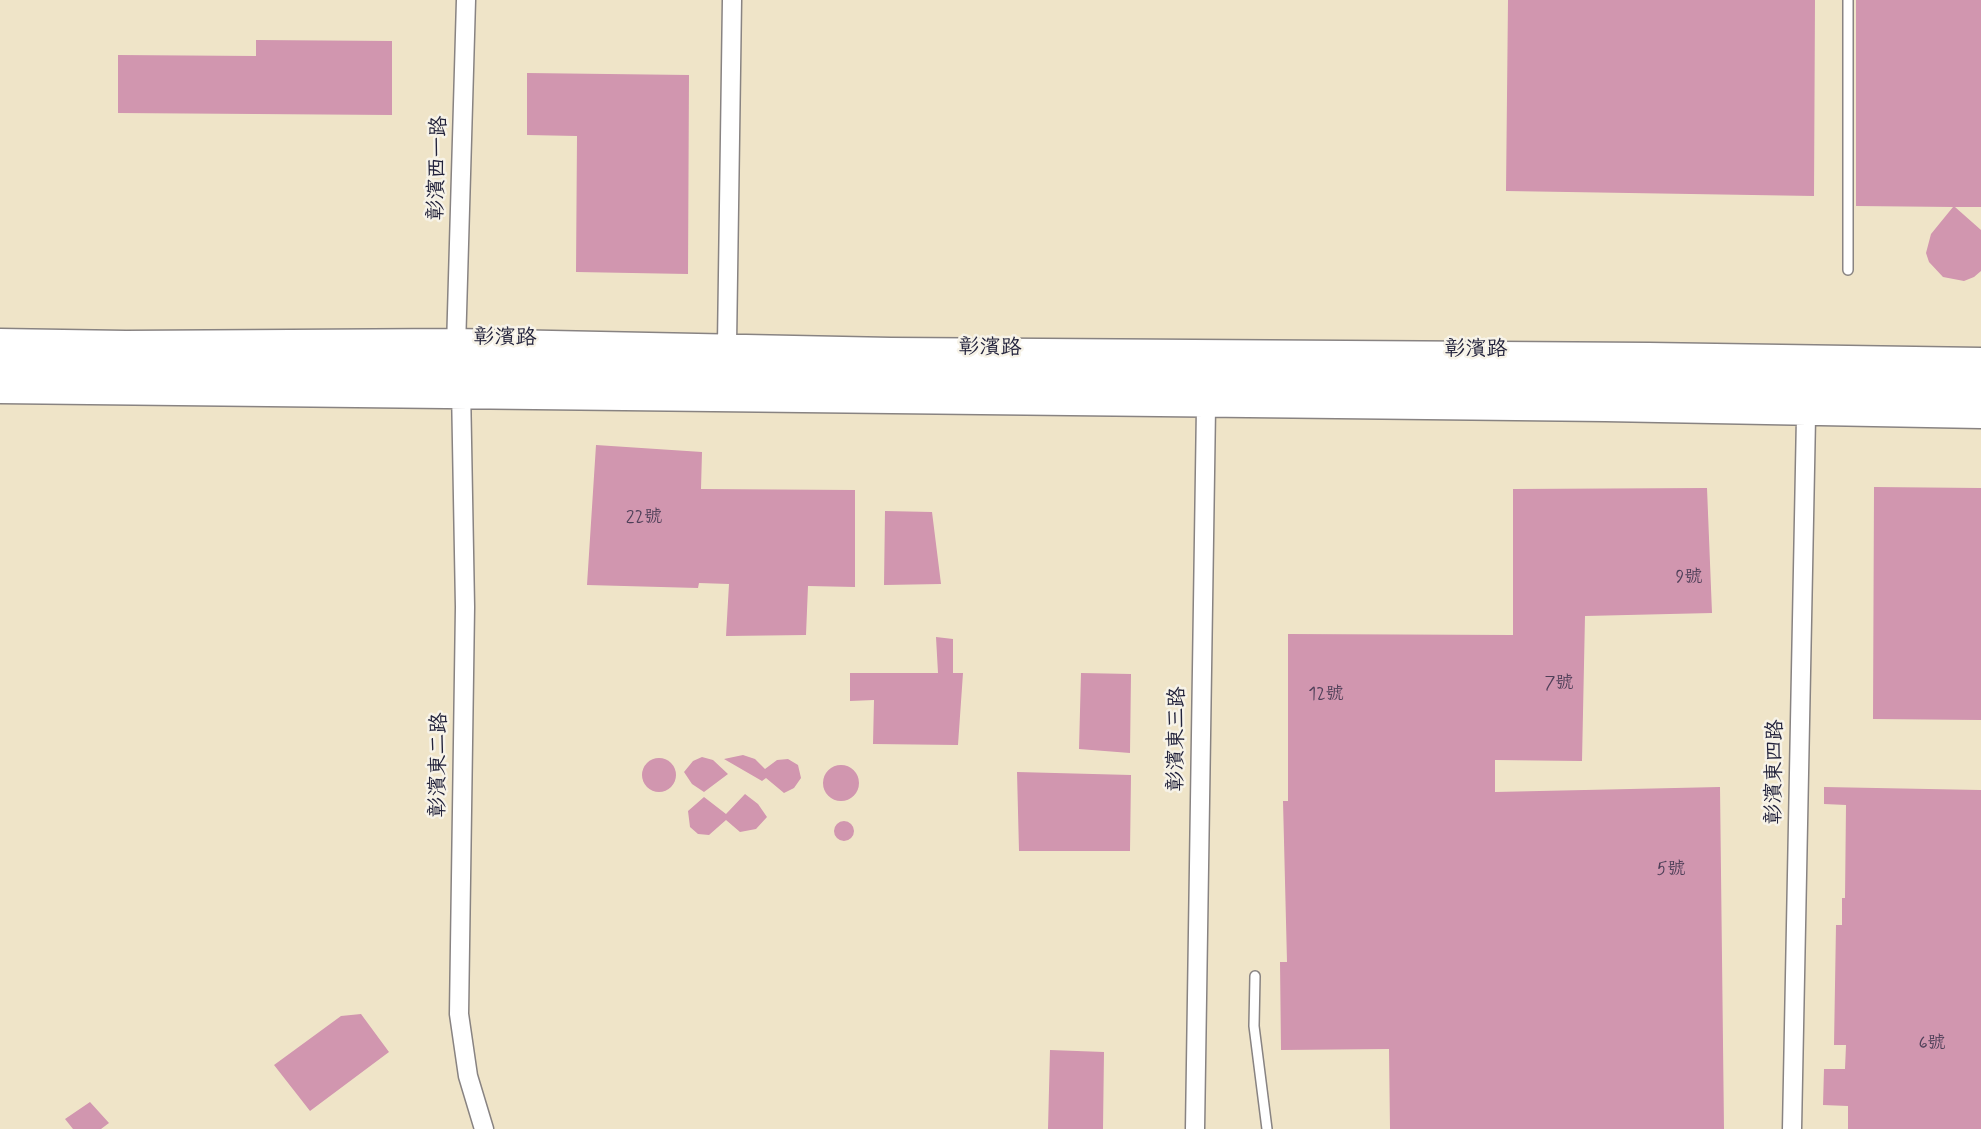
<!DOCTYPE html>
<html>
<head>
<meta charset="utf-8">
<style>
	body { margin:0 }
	canvas { display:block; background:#efe4c8 }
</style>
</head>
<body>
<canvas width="1981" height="1129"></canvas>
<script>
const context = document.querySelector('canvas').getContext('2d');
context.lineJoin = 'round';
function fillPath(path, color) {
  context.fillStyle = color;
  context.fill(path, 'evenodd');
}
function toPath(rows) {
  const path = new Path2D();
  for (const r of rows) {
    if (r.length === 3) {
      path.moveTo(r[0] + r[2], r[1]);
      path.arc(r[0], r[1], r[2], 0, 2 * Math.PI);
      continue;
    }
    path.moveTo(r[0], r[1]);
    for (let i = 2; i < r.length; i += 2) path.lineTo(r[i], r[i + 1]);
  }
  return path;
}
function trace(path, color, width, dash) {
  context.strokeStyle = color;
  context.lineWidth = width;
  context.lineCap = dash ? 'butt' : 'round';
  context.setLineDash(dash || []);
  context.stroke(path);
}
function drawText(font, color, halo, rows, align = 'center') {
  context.font = font + ' Mynerve,"LXGW WenKai TC",sans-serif';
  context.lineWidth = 5;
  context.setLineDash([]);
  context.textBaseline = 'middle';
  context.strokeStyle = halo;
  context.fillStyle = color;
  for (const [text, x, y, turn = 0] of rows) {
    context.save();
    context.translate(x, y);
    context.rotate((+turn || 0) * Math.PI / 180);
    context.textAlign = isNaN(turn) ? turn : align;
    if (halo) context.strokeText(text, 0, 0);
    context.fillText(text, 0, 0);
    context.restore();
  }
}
fillPath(toPath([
	[1508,0,1815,0,1814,196,1506,191],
	[1856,0,1981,0,1981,207,1955,207,1981,230,1981,271,1974,277,1964,281,1943,277,1929,262,1926,253,1931,234,1953,207,1856,206],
	[256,40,392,41,392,115,118,113,118,55,256,56],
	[527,73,689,75,688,274,576,272,577,136,527,135],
	[596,445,702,452,701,489,855,490,855,587,808,586,806,635,726,636,729,584,699,583,698,588,587,585],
	[1874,487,1981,488,1981,720,1873,719],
	[1707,488,1712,613,1585,616,1582,761,1495,760,1495,792,1720,787,1724,1129,1390,1129,1389,1049,1281,1050,1280,962,1287,962,1283,801,1288,801,1288,634,1513,635,1513,489],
	[885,511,932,512,941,584,884,585],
	[936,637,953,639,953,673,963,673,958,745,873,744,874,700,850,701,850,673,938,673],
	[1081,673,1131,674,1130,753,1079,749],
	[743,755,755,759,765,769,777,760,788,759,798,765,801,778,794,788,784,793,766,778,762,781,724,759],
	[702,757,713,760,728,774,704,792,692,784,684,772,693,761],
	[659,775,17],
	[841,783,18],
	[1017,772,1131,775,1130,851,1019,851],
	[1824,787,1981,790,1981,1129,1848,1129,1848,1106,1823,1105,1824,1069,1845,1069,1846,1045,1834,1045,1836,925,1842,925,1842,898,1845,898,1846,805,1824,804],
	[745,794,758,804,767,817,756,829,740,832,726,820,709,835,698,834,690,827,688,811,704,797,726,814],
	[844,831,10],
	[361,1014,389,1052,310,1111,274,1065,341,1016],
	[1050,1050,1104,1052,1103,1129,1048,1129],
	[90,1102,109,1123,101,1129,73,1129,65,1119]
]), '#d196af');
const lane = toPath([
	[1848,0,1848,270],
	[1255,976,1254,1026,1267,1129]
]);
const street = toPath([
	[0,338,126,340,455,338,891,347,1649,352,1981,357],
	[727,344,732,0],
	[456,348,466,0],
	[461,387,465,607,459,1014,468,1076,484,1129],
	[0,394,1605,412,1981,419],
	[1195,1129,1206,407,1201,397],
	[1792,1129,1806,417]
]);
const secondary = toPath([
	[0,352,1877,375,1981,374],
	[0,376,1981,398]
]);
trace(lane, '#888382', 12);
trace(street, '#888382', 21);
trace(secondary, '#888382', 30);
trace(lane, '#fff', 9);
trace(street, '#fff', 18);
trace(secondary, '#fff', 27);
drawText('18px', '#4e3f58', null, [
	["22號",644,518],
	["9號",1689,578],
	["7號",1559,684],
	["12號",1326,695],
	["5號",1671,870],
	["6號",1932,1044]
]);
drawText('21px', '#22223b', '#f7f3e8', [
	["彰濱西一路",439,168,-88],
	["彰濱路",505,339,1],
	["彰濱路",990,349,1],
	["彰濱路",1476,351],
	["彰濱東三路",1178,739,-89],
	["彰濱東二路",440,765,-89],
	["彰濱東四路",1776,772,-89]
]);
</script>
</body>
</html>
